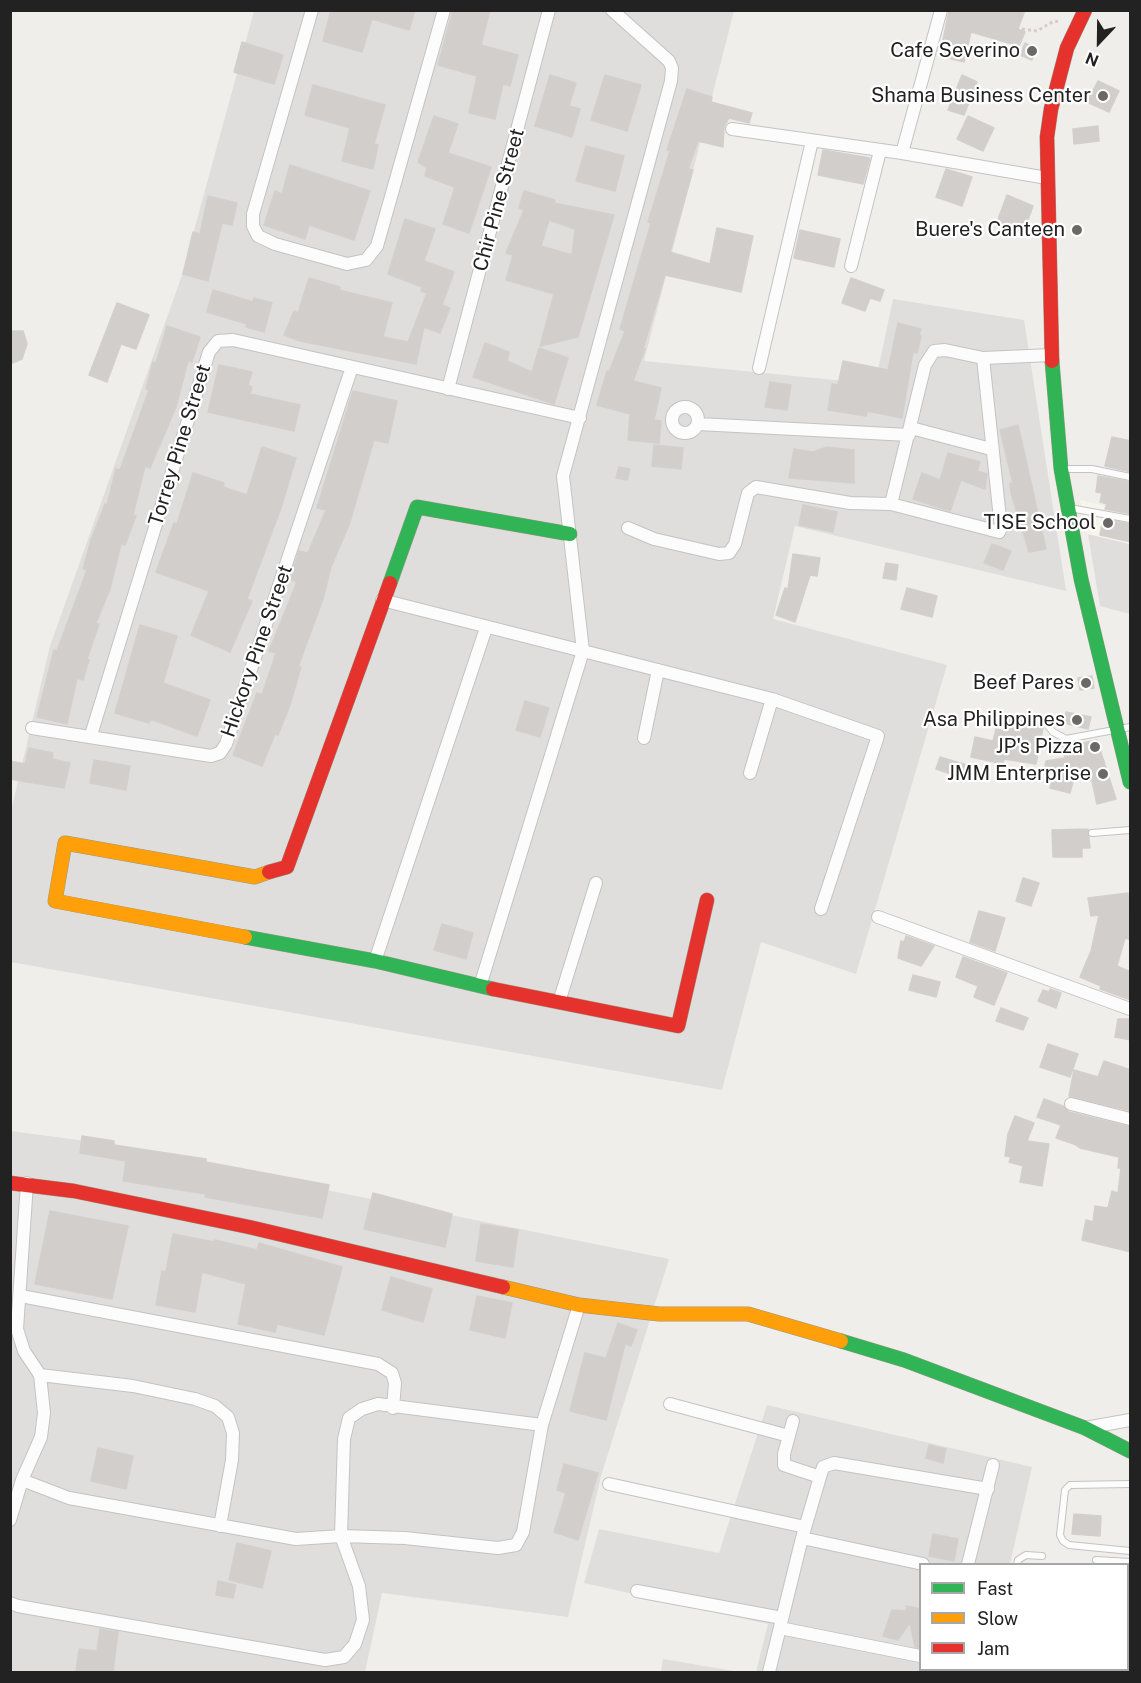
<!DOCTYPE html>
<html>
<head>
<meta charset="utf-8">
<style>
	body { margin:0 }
	#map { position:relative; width:1141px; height:1683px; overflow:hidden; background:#f0eeeb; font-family:"Public Sans",sans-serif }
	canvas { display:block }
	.frame { position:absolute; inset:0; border:12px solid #222; pointer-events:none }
	.legend { position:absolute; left:919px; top:1563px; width:210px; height:108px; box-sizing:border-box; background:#fff; border:2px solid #a7a7a7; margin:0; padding:8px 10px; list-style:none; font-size:18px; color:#222 }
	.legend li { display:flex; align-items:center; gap:12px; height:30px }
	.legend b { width:30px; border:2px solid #a7a7a7 }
	.north { position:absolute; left:1069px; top:12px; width:60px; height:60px; -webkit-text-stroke:4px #fff; paint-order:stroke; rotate:202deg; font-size:16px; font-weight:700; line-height:24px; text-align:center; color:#222 }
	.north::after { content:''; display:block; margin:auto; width:21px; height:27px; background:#222; clip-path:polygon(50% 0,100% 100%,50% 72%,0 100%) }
</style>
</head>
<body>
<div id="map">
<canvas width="1141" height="1683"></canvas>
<div class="frame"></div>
<ul class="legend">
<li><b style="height:8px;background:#30b455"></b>Fast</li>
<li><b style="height:8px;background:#ff9f0a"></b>Slow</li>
<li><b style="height:8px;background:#e5322d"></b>Jam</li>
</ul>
<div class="north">N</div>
</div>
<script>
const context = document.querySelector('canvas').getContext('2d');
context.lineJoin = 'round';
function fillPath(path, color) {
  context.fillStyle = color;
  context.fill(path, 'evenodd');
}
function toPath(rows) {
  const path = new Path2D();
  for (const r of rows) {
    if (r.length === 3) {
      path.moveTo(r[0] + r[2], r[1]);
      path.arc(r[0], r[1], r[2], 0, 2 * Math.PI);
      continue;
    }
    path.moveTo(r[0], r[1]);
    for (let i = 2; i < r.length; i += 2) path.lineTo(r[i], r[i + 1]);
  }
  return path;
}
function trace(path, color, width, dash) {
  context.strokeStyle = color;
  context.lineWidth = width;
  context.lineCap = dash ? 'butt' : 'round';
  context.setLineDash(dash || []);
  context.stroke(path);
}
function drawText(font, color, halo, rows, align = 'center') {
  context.font = font + ' "Public Sans",sans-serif';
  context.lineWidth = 4.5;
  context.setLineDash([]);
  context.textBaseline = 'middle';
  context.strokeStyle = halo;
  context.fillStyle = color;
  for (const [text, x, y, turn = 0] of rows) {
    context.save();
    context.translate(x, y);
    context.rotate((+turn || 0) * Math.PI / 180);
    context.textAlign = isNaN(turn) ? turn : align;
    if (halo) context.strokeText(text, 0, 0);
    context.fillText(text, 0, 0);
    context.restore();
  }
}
fillPath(toPath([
	[254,11,734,11,644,361,875,384,893,299,1024,320,1066,591,795,526,773,619,947,665,856,974,761,942,722,1090,11,962,11,811,50,646,181,278],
	[1088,534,1130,544,1130,614,1100,606],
	[11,1131,78,1140,669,1259,601,1476,568,1617,382,1593,365,1672,11,1672],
	[767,1405,1032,1467,1010,1564,920,1564,920,1670,984,1670,983,1672,756,1672,768,1624,584,1583,599,1529,719,1553],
	[663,1659,740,1672,661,1672]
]), '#dfdedc');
fillPath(toPath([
	[1080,500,1130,512,1130,544,1088,534]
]), '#f7f5e9');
const building = toPath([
	[331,10,415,10,409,30,372,19,362,52,323,41,331,10],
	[453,10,490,10,481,45,518,55,510,86,503,84,495,119,469,113,477,76,438,65,453,10],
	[949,10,1025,10,1018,29,1025,32,1019,46,971,32,964,62,940,56,949,10],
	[242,42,283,55,274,84,234,72,242,42],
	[1025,43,1037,49,1032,60,1020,55,1025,43],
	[550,75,576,83,569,106,580,109,572,137,535,126,550,75],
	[605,75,641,85,627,131,591,120,605,75],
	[962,75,977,82,964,115,948,110,962,75],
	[1098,81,1119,91,1109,112,1087,102,1098,81],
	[313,85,385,105,374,144,378,145,373,169,342,161,350,128,305,115,313,85],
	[687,89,712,97,711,102,752,113,749,123,729,118,724,127,723,147,698,141,688,169,693,170,670,252,710,264,717,228,753,236,741,292,665,275,643,349,645,349,633,381,661,388,654,420,661,421,659,443,628,440,630,414,597,405,607,371,609,372,625,331,620,329,651,223,648,222,670,151,667,150,687,89],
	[434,116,458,124,448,153,491,167,469,233,443,224,455,187,425,176,427,168,418,162,434,116],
	[968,116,994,128,983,151,957,139,968,116],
	[1098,126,1099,141,1074,144,1073,129,1098,126],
	[586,146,624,156,615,191,576,181,586,146],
	[823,150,870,158,863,184,818,175,823,150],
	[290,165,370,191,354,240,309,225,305,239,264,225,275,191,282,194,290,165],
	[946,169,972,177,962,206,936,197,946,169],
	[524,191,555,200,554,203,614,215,578,337,540,346,554,294,506,280,513,255,506,253,524,210,519,208,524,191],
	[549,220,575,229,572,255,541,246,549,220],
	[1007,195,1033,206,1023,233,997,222,1007,195],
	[208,196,237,203,232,225,222,223,208,281,183,274,193,232,200,234,208,196],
	[405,219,435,229,424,261,454,272,442,305,450,308,440,333,424,327,416,364,300,341,284,335,294,311,298,313,309,278,340,287,339,290,392,303,383,337,408,342,427,293,421,291,422,287,388,274,405,219],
	[800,230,840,239,834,267,794,258,800,230],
	[851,278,884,290,880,301,870,298,865,311,842,303,851,278],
	[213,290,253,302,254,298,272,303,264,332,246,327,247,324,207,312,213,290],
	[117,303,149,315,136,349,121,344,107,382,89,375,117,303],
	[898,323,921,329,919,335,921,336,917,353,913,352,902,418,867,411,866,416,828,410,832,384,838,385,843,361,888,370,898,323],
	[167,326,200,337,192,362,188,361,176,407,150,468,145,466,133,515,136,516,125,545,121,544,110,589,96,623,99,624,87,659,89,660,83,680,77,678,67,724,37,717,54,650,57,651,87,570,83,569,91,540,105,504,107,505,116,469,120,470,149,390,146,389,153,362,156,363,167,326],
	[10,331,23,331,27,344,22,359,10,364,10,331],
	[485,343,509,352,507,361,532,372,539,348,568,358,554,404,473,377,485,343],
	[219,365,252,372,248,385,252,387,250,394,300,405,294,431,208,412,219,365],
	[770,382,791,385,787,410,765,407,770,382],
	[353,391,397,401,388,443,374,440,349,525,331,567,323,599,298,667,301,667,290,705,278,735,275,734,262,766,233,755,257,693,262,695,276,653,269,651,297,582,290,579,299,551,308,553,326,510,317,508,353,391],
	[1018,425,1046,549,1029,552,1011,493,1010,483,1013,484,1000,430,1018,425],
	[1112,437,1131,441,1131,472,1105,466,1112,437],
	[654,445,683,448,681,469,652,466,654,445],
	[262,447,296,458,281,508,247,599,252,601,230,652,191,635,209,591,156,572,174,523,177,524,193,473,224,483,223,487,247,495,262,447],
	[827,447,854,450,854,483,789,478,794,449,813,452,827,447],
	[948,453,980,462,977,471,987,474,985,489,961,480,950,511,913,499,922,473,940,480,948,453],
	[619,467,630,469,627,480,616,478,619,467],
	[1098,476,1131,482,1131,514,1105,509,1107,504,1100,502,1102,493,1096,492,1098,476],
	[803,505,837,512,833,532,799,525,803,505],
	[1103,519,1131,524,1131,542,1100,535,1103,519],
	[992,544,1011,551,1003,570,984,563,992,544],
	[793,554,820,558,817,576,810,575,795,622,776,615,785,588,788,589,793,554],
	[886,563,898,565,896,580,883,578,886,563],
	[907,588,937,596,932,617,901,609,907,588],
	[140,625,177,636,163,683,210,700,197,736,150,719,149,723,115,713,140,625],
	[1092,676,1094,688,1080,690,1078,678,1092,676],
	[525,701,549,708,540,737,516,730,525,701],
	[1066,712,1091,717,1088,729,1064,723,1066,712],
	[1008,718,1040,724,1043,728,1036,764,1004,759,1003,764,971,757,975,737,993,741,996,729,1005,731,1008,718],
	[1097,740,1116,799,1097,804,1092,781,1074,778,1070,793,1050,788,1053,773,1044,771,1046,761,1065,758,1063,747,1097,740],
	[29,748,53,753,52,759,70,763,64,788,10,779,10,761,25,764,29,748],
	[940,757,967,765,963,778,936,769,940,757],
	[94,760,130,766,126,790,90,783,94,760],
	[1088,829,1090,848,1082,848,1082,857,1053,857,1052,830,1088,829],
	[1023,878,1039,883,1031,906,1016,901,1023,878],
	[1128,893,1131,940,1125,938,1117,966,1131,972,1131,1000,1100,989,1101,986,1080,977,1091,951,1099,915,1091,916,1088,898,1128,893],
	[979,911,1005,918,995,951,970,942,979,911],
	[442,924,473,933,466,959,434,950,442,924],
	[906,936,934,946,921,966,898,958,901,941,904,942,906,936],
	[963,957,1007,973,994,1005,974,997,978,986,956,977,963,957],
	[913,975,940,982,936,997,909,990,913,975],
	[1050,989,1061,993,1056,1008,1038,1001,1043,990,1049,992,1050,989],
	[1001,1008,1028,1018,1023,1030,996,1021,1001,1008],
	[1118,1019,1131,1019,1131,1040,1115,1037,1118,1019],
	[1048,1044,1078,1054,1070,1077,1040,1067,1048,1044],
	[1104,1061,1131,1070,1131,1111,1069,1096,1074,1070,1098,1077,1104,1061],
	[1044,1099,1063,1106,1069,1112,1131,1127,1131,1252,1082,1240,1086,1220,1093,1222,1095,1206,1108,1208,1112,1191,1118,1193,1121,1168,1118,1168,1119,1157,1080,1148,1074,1144,1056,1138,1061,1125,1037,1117,1044,1099],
	[1015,1116,1034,1123,1027,1141,1049,1144,1042,1186,1020,1182,1023,1166,1009,1162,1011,1157,1005,1156,1008,1134,1015,1116],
	[82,1136,114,1141,114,1145,206,1159,206,1162,329,1185,322,1218,205,1197,206,1194,123,1181,126,1161,80,1153,82,1136],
	[373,1193,452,1214,445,1247,364,1229,373,1193],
	[50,1211,128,1226,112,1299,35,1284,50,1211],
	[481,1224,518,1230,513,1267,476,1261,481,1224],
	[173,1234,214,1242,215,1240,257,1250,259,1243,342,1267,324,1335,277,1324,275,1332,238,1324,246,1284,202,1272,195,1312,156,1305,162,1271,166,1272,173,1234],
	[391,1277,432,1289,423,1322,382,1310,391,1277],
	[477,1296,512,1303,505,1338,470,1330,477,1296],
	[618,1323,637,1330,631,1346,625,1344,606,1420,570,1411,585,1353,606,1358,618,1323],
	[929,1445,946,1449,943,1463,926,1458,929,1445],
	[98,1448,133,1456,126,1489,91,1481,98,1448],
	[564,1464,598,1473,578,1540,554,1532,566,1493,557,1490,564,1464],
	[1074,1514,1101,1516,1100,1536,1072,1534,1074,1514],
	[933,1534,958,1539,954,1561,929,1556,933,1534],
	[237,1543,271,1551,262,1588,229,1580,237,1543],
	[218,1581,236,1585,233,1598,216,1595,218,1581],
	[906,1606,921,1609,921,1648,915,1647,910,1622,898,1640,883,1636,892,1610,907,1611,906,1606],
	[100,1629,118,1632,113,1672,76,1672,79,1649,97,1651,100,1629]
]);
fillPath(building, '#d1cecc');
trace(building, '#d3cfcd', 1.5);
const lane = toPath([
	[1064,469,1092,469,1130,477],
	[1070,508,1130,519],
	[1042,719,1053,732,1066,739,1130,727],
	[1092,833,1130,830],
	[1130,1484,1070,1485,1065,1490,1060,1535,1063,1541,1069,1545,1130,1551],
	[1096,1560,1130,1562],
	[1017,1564,1018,1560,1026,1555,1042,1556],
	[1128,1578,1130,1578]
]);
const street = toPath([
	[312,10,253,214,253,226,258,236,275,244,347,264,366,260,377,246,444,10],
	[732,129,902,153,1047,178],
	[902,153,941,10],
	[851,266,880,151],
	[759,368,812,141],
	[448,389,549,10],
	[685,420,13],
	[698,424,909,435],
	[911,428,991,449],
	[891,504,925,365,934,351,945,350,983,358,1052,355],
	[628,528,654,539,719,554,729,553,735,544,748,493,756,487,850,503,891,504,999,532,1001,528,983,358],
	[382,600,772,699,878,736,821,909],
	[32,728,211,756,220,753,226,744,352,367],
	[91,735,209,352,218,341,233,340,580,418],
	[644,738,658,670],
	[750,773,772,699],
	[878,917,1130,1009],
	[375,961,486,628],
	[480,986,583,651,563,476,671,81,672,68,669,61,612,10],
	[559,1002,596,883],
	[1071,1104,1130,1119],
	[21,1296,378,1364,392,1373,395,1383,393,1408],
	[40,1375,133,1386,195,1399,215,1406,228,1417,233,1433,232,1460,220,1526],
	[670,1404,789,1436],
	[793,1421,784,1454,784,1465,820,1477],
	[1085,1428,1130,1420],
	[22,1480,69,1498,296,1539,341,1536,405,1538,498,1548,516,1545,523,1532,542,1425,579,1305],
	[609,1484,805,1527],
	[10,1520,22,1480,41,1437,44,1413,40,1375,24,1351,17,1329,27,1183],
	[802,1538,923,1564],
	[968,1564,993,1465],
	[637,1591,782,1618],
	[10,1603,18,1606,325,1660,344,1657,355,1644,363,1620,359,1586,341,1536,344,1439,349,1418,362,1409,378,1404,542,1425],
	[780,1628,920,1656],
	[769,1672,802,1538,823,1467,834,1463,988,1489],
	[940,1672,941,1670]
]);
const fast = toPath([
	[1052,361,1061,469,1081,579,1130,782],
	[390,583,417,507,570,534],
	[245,937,375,961,493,989],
	[841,1341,904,1360,1085,1428,1130,1451],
	[1128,1634,1130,1603]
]);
const slow = toPath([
	[245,937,55,901,65,843,255,877,269,872],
	[503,1287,579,1305,659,1314,748,1314,841,1341]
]);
const jam = toPath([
	[1052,361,1047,137,1051,109,1067,48,1085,10],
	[269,872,287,867,390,583],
	[493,989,678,1026,707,900],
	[10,1183,74,1191,249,1227,503,1287],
	[1124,1670,1124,1672]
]);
trace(lane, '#c3c3c1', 8);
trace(street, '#c3c3c1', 14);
trace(fast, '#999885', 15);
trace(slow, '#999885', 15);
trace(jam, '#999885', 15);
trace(toPath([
	[1022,29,1037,31,1054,21,1061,22]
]), '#d6cbca', 3, [3, 3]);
trace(lane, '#fdfcfc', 6);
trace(street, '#fdfcfc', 12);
trace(fast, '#30b455', 14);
trace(slow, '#ff9f0a', 14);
trace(jam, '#e5322d', 14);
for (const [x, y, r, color] of [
	[1032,51,6,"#6a6968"],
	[1103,96,6,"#6a6968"],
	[1077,230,6,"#6a6968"],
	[1108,523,6,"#6a6968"],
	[1086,683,6,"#6a6968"],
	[1077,720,6,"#6a6968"],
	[1095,747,6,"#6a6968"],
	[1103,774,6,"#6a6968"]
]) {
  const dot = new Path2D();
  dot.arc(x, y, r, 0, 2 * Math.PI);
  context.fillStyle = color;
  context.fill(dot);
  trace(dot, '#fff', 2);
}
drawText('20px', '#222', '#fff', [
	["Cafe Severino",1020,51],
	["Shama Business Center",1091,96],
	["Buere's Canteen",1065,230],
	["TISE School",1096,523],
	["Beef Pares",1074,683],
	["Asa Philippines",1065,720],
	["JP's Pizza",1083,747],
	["JMM Enterprise",1091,774]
], 'right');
drawText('20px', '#222', '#fff', [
	["Chir Pine Street",499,200,-75],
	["Torrey Pine Street",180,445,-73],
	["Hickory Pine Street",257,651,-71]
]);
</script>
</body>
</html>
